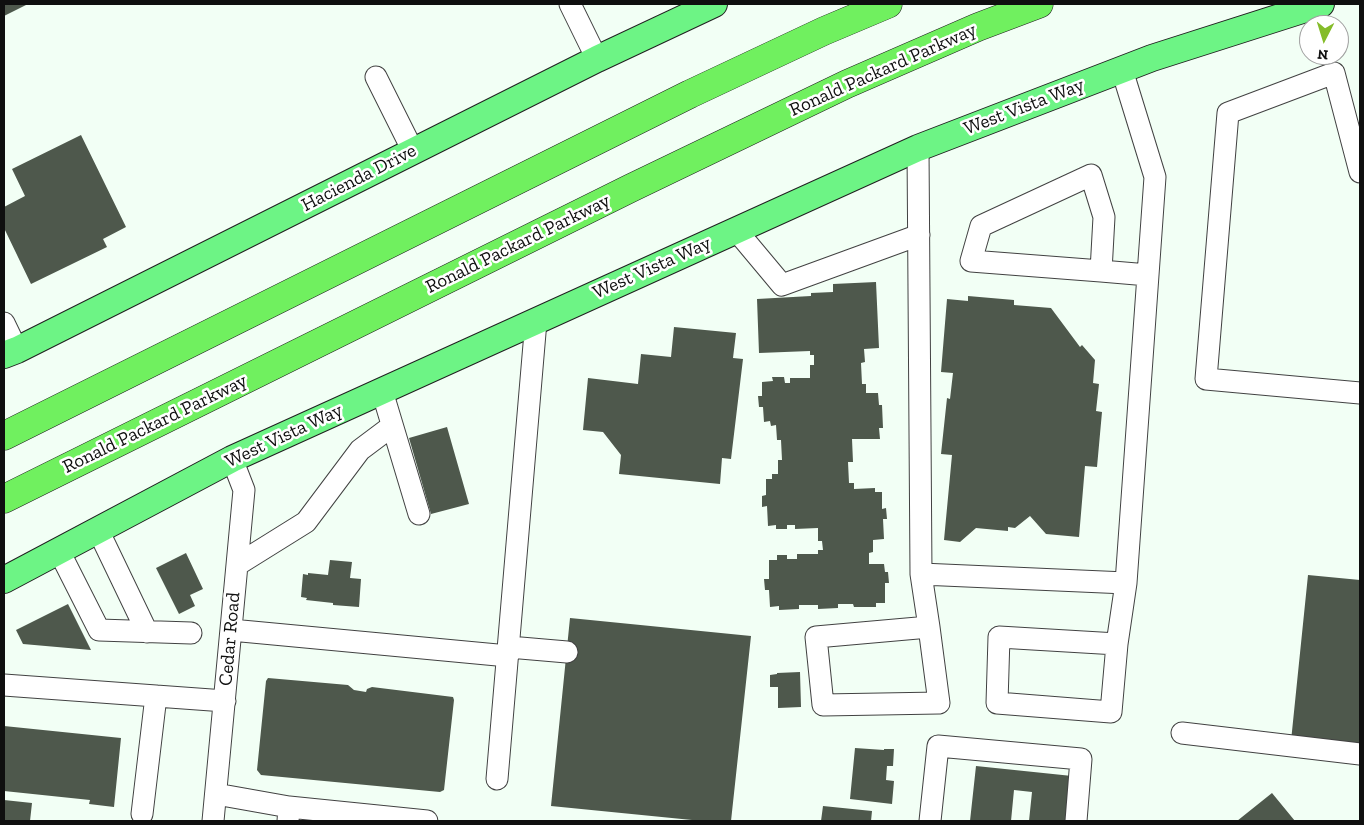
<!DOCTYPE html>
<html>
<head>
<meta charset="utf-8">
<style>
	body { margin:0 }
	#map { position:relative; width:1364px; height:825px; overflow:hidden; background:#f2fff5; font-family:"Zilla Slab",serif }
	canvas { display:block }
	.frame { position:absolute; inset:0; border:5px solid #0f0f0f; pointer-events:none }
	.north { position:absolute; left:1299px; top:15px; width:50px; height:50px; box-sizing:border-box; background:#fff; border:1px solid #9f9f9f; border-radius:50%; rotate:185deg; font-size:14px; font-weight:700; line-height:20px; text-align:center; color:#0f0f0f }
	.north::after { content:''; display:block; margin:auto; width:18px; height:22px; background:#85bc2a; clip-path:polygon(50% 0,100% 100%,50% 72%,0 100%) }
</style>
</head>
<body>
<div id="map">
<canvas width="1364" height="825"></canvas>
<div class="frame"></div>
<div class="north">N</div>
</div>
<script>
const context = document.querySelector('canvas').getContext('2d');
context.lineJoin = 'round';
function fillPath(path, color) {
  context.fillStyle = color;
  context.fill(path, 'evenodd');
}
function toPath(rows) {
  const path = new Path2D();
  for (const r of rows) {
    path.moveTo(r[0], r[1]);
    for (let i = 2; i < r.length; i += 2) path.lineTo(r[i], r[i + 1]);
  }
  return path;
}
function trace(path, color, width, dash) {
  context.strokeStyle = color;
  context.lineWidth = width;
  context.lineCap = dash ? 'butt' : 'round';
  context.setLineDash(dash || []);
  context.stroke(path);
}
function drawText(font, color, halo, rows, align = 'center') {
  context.font = font + ' "Zilla Slab",serif';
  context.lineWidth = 5;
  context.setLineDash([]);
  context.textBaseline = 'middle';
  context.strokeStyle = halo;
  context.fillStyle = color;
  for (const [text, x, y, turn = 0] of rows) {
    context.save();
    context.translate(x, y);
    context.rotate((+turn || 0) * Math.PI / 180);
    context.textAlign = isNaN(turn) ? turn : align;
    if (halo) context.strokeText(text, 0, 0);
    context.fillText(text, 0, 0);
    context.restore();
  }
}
fillPath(toPath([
	[4,4,28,4,4,16],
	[81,135,126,227,103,239,107,247,31,284,4,228,4,207,25,196,12,169],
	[876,282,879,348,864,349,865,362,861,363,862,384,866,384,866,393,878,393,879,405,882,405,883,428,879,428,880,439,852,439,853,462,848,462,849,483,854,483,854,489,875,488,875,492,882,492,882,509,886,508,887,519,883,519,884,539,873,540,873,552,869,553,869,564,884,564,885,572,888,572,889,583,885,583,885,603,876,603,876,607,854,607,853,604,838,604,838,608,818,609,818,605,799,605,799,609,779,610,779,606,770,607,769,590,765,590,764,579,769,579,769,560,777,560,777,555,787,555,787,559,797,559,797,554,818,554,818,550,823,550,822,541,818,541,818,528,795,529,795,525,787,525,787,529,776,529,776,525,768,526,767,506,762,507,762,496,766,495,766,479,772,479,772,474,778,474,778,460,782,460,781,440,777,440,776,425,771,426,770,421,764,422,763,407,759,407,758,396,762,396,762,382,773,381,772,377,784,377,785,383,790,383,790,378,810,378,810,365,814,365,814,355,810,355,810,351,759,353,757,299,811,296,811,293,833,292,833,284],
	[968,296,1014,300,1014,305,1051,308,1080,347,1082,345,1095,360,1093,383,1099,384,1096,411,1102,412,1097,467,1085,466,1079,537,1046,534,1030,516,1015,528,1008,527,1008,531,976,528,960,542,944,540,952,455,941,454,947,398,950,399,953,373,941,372,947,299,968,301],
	[674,327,736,333,733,358,743,359,731,459,722,458,720,484,619,474,621,455,603,432,583,430,588,378,638,384,641,354,671,357],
	[447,427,469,504,431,514,409,438],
	[186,553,203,589,190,595,195,606,179,614,156,568],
	[330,560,352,562,350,578,361,579,359,607,333,605,333,603,306,600,307,598,301,597,303,574,308,575,308,573,328,575],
	[1308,575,1360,580,1360,748,1291,741],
	[68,604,91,650,23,644,16,630],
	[570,618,751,636,731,821,702,821,551,806],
	[800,672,801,707,778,708,778,687,770,687,770,675,777,674,777,673],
	[268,678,348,685,354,690,366,692,367,689,372,687,453,697,454,700,444,790,440,792,261,775,257,770,266,681],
	[4,726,121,738,114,807,89,804,90,800,4,791],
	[855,748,884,750,884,749,894,749,893,766,887,766,886,780,894,781,892,804,850,799],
	[976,766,1072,776,1070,821,1029,821,1032,792,1014,790,1011,821,970,821],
	[1272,793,1295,821,1237,821],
	[4,800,32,803,30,821,4,821],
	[823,806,872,811,871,821,821,821]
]), '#4e584c');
const minor = toPath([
	[570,4,597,59],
	[376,77,413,151],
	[918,148,921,574,1126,583],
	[1360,172,1334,73,1228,113,1206,379,1360,393],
	[736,230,782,285,919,235],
	[1101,271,1104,217,1091,175,981,226,971,261,1101,271,1148,275],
	[4,323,17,350],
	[382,391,419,514],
	[98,530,147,632],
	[59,551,99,630,191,633],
	[237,565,306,522,360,450,392,426],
	[921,574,929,627,939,703,823,705,816,637,929,627],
	[231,630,508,656],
	[1117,644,999,637,997,703,1111,712,1117,644,1126,583,1155,177,1122,70],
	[509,647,567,652],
	[4,685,225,701],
	[1182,733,1360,754],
	[497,779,536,321],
	[216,794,289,807,288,821],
	[289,807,427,821],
	[142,814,156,696],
	[213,821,244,490,232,459],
	[930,821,938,746,1081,759,1076,821]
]);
const major = toPath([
	[4,355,17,350,597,59,714,4],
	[4,580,232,459,918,148,1152,58,1321,4]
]);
const highway = toPath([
	[4,436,690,94,824,31,888,4],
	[4,499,631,188,847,84,978,27,1039,4]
]);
trace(minor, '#424242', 23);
trace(major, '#202020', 28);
trace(highway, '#202020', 29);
trace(minor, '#fff', 21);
trace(major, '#6df485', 26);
trace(highway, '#70f05f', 28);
drawText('19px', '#0f0f0f', '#fff', [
	["Ronald Packard Parkway",883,70,-24],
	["West Vista Way",1024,107,-21],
	["Hacienda Drive",359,178,-27],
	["Ronald Packard Parkway",518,244,-26],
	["West Vista Way",652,268,-24],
	["Ronald Packard Parkway",155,424,-26],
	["West Vista Way",284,436,-25],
	["Cedar Road",230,639,-85]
]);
</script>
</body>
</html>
